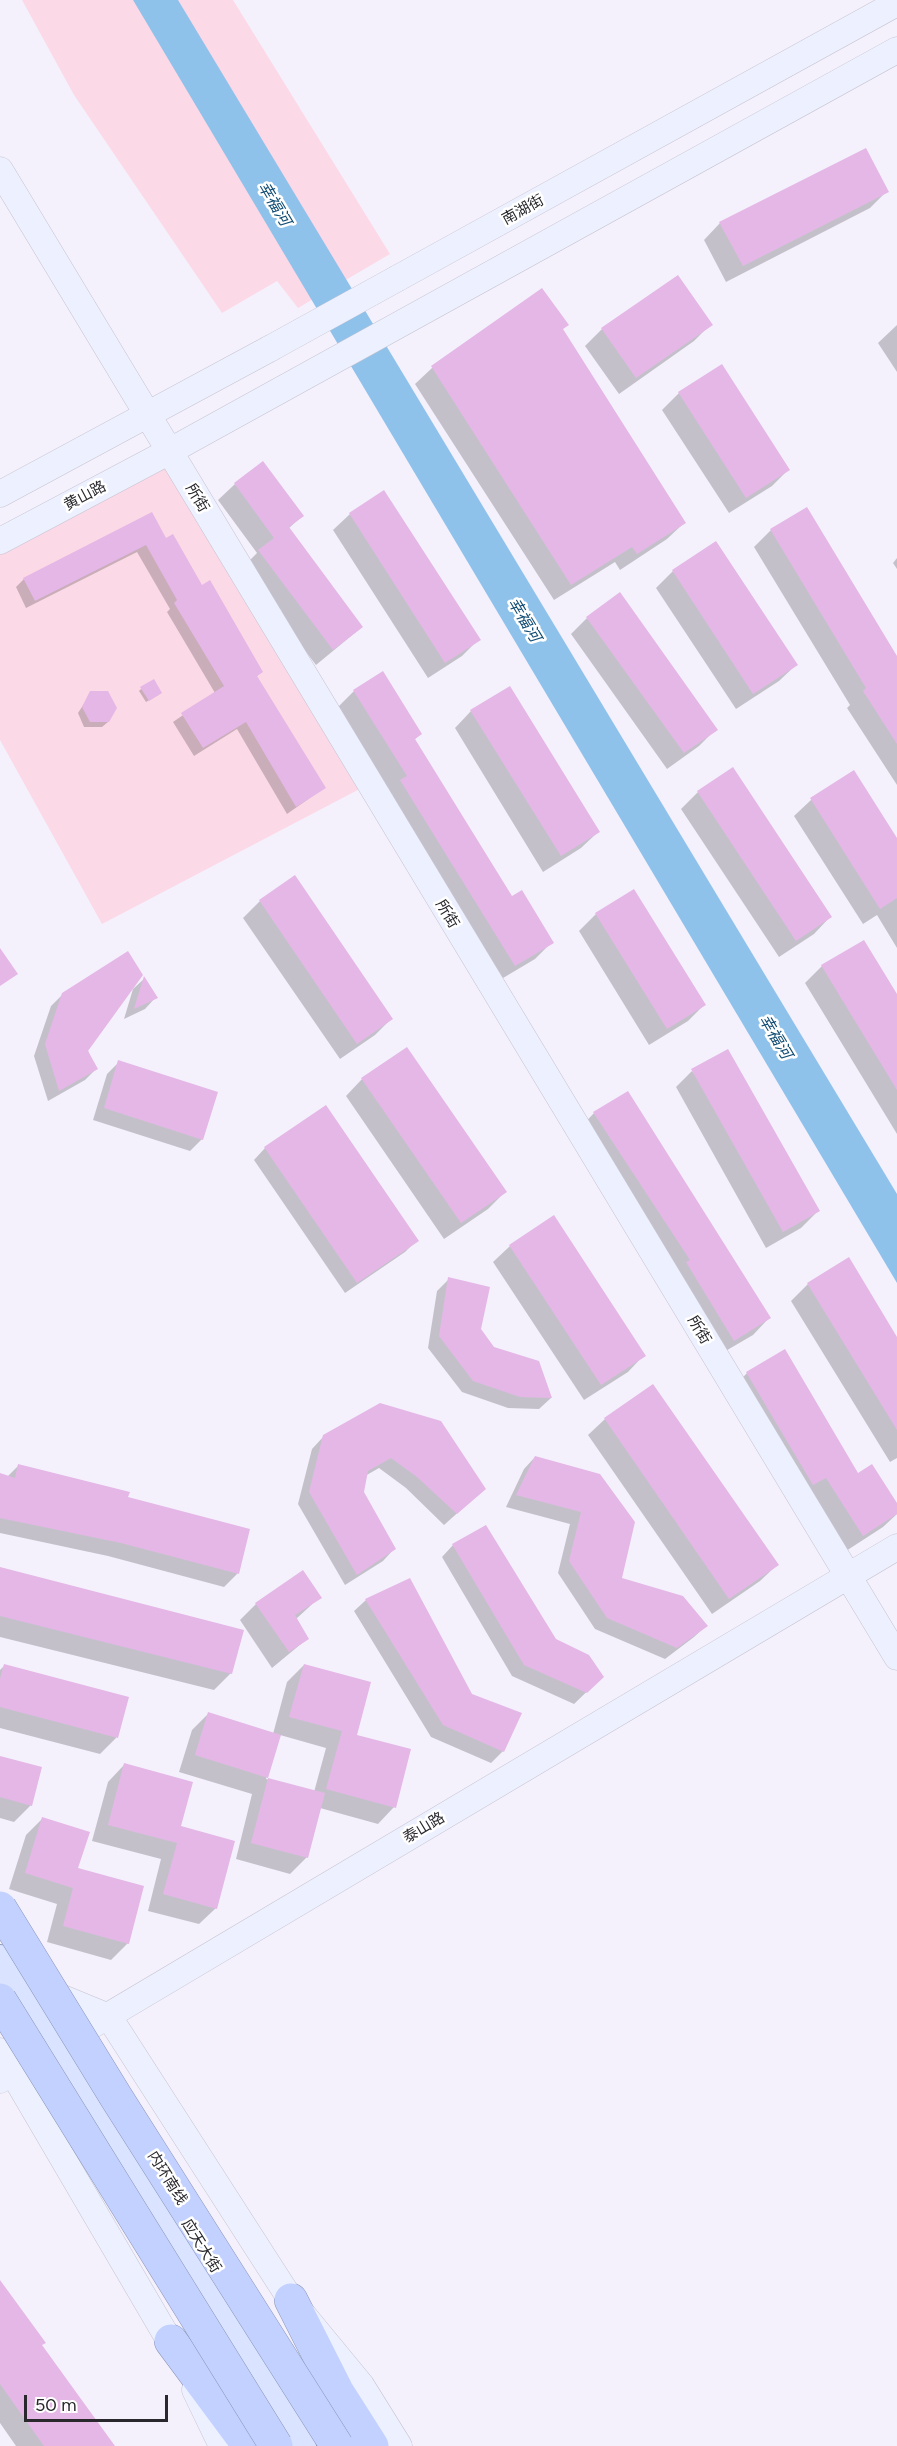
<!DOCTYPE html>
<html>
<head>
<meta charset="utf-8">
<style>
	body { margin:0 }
	#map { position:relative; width:897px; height:2446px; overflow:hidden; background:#f4f1fd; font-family:Figtree,sans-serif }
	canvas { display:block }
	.scale { position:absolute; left:24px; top:2395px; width:144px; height:27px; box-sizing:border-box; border:3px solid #29282d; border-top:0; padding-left:8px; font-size:18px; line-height:21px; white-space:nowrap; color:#29282d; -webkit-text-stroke:4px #fff; paint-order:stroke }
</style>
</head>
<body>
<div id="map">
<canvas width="897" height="2446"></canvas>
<div class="scale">50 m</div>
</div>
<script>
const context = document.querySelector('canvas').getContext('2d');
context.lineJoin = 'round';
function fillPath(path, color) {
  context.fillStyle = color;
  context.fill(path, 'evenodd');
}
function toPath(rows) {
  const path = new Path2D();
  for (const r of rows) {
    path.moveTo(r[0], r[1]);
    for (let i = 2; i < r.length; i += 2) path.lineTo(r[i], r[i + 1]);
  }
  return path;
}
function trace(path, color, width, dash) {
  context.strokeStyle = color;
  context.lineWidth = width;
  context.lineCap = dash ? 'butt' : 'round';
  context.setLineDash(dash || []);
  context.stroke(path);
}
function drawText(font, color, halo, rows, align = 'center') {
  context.font = font + ' Figtree,"Noto Sans SC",sans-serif';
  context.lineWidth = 5;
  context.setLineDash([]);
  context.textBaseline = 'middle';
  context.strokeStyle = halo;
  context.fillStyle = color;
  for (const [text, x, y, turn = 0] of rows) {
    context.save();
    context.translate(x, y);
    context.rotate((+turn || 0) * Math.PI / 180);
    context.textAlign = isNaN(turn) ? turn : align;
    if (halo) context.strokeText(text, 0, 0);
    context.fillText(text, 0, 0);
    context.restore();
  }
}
fillPath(toPath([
	[22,0,233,0,390,254,298,308,277,281,222,313,74,95],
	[170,451,373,782,102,924,0,740,0,541]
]), '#fcd9e7');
fillPath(toPath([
	[133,0,178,0,897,1194,897,1283]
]), '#8fc2eb');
fillPath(toPath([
	[887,191,870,208,726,282,704,240,720,223],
	[678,277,711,324,694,341,619,394,585,346,602,329],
	[897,325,897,372,878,343],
	[562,330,684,523,667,539,620,570,615,562,554,600,415,384,432,368],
	[721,366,788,470,772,486,729,513,662,410,679,393],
	[235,484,302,516,288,529,362,627,316,665,242,568,257,553,218,500],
	[152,514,165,540,261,672,256,677,324,788,287,814,237,729,194,756,173,722,215,693,167,612,170,609,137,552,26,608,16,587,24,579],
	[350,514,479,639,462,656,428,678,333,530],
	[771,530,897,659,897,785,847,708,850,705,754,547],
	[897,558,897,569,893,563],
	[673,571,796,665,779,681,736,709,656,588],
	[587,618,716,729,699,746,667,769,571,634],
	[141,689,158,695,146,702,139,691],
	[354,691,420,734,414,740,511,898,552,942,535,959,498,981,385,798,390,792,337,708],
	[91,693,108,722,102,727,84,727,78,713],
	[471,711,598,832,581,848,543,872,455,728],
	[732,769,830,917,814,934,779,957,681,809,698,792],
	[854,772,897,840,897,948,877,915,863,924,794,816,811,800],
	[294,877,391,1019,375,1035,340,1059,243,918,260,901],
	[596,914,704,1005,688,1021,649,1045,579,931],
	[863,942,897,997,897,1134,805,983,822,966],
	[144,979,156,997,145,1009,124,1019,133,989],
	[63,994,96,1069,85,1080,48,1101,34,1056,51,1006],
	[119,1062,202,1139,190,1151,93,1120,107,1074],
	[692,1071,818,1211,801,1228,766,1248,676,1087],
	[362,1079,505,1192,488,1209,444,1239,346,1096],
	[594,1113,769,1318,753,1335,717,1356,578,1130],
	[265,1148,417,1240,405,1252,345,1293,254,1160],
	[510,1246,644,1355,628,1372,584,1400,493,1262],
	[449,1279,493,1349,551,1398,539,1409,508,1408,462,1392,428,1348,437,1291],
	[808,1284,897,1340,897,1458,890,1462,791,1301],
	[747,1373,858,1475,897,1506,897,1514,883,1527,846,1551,731,1390],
	[380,1405,472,1500,444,1525,406,1488,379,1468,365,1476,362,1493,394,1549,383,1561,345,1585,298,1504,312,1449,324,1436],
	[605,1419,777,1565,760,1581,712,1614,588,1435],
	[535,1457,599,1476,620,1579,706,1626,694,1637,665,1659,595,1629,558,1573,570,1524,506,1507,524,1469],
	[19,1465,126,1498,249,1530,237,1574,224,1587,108,1556,0,1533,0,1475,7,1477],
	[453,1545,555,1640,602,1677,574,1704,512,1676,442,1557],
	[0,1572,231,1673,214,1690,0,1637],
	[320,1597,296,1619,307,1639,272,1668,240,1620,256,1604],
	[366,1600,503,1751,491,1763,431,1737,354,1611],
	[304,1665,355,1736,394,1807,378,1824,320,1808,307,1857,290,1874,236,1859,252,1794,179,1772,192,1730,208,1714,273,1734,287,1682],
	[280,1735,326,1748,314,1792,266,1779],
	[4,1666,127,1698,116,1738,100,1754,0,1728,0,1670],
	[0,1758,31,1805,14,1822,0,1818],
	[124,1765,179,1827,216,1908,199,1924,148,1911,161,1859,92,1841,108,1782],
	[43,1818,128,1943,111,1960,47,1942,57,1904,9,1889,26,1835],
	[0,2282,41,2346,114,2446,16,2446,0,2423]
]), '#0003');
fillPath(toPath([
	[866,148,889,192,743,266,719,222],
	[678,275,713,325,636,378,601,328],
	[542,288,569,325,563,329,686,523,637,554,632,547,571,585,431,366],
	[722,364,790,470,746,498,678,392],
	[263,461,304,516,289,527,363,627,333,650,258,550,274,538,234,483],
	[384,490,481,640,445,663,349,513],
	[807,507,897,656,897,744,863,691,866,688,770,529],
	[152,512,166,538,173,534,202,585,210,580,263,672,257,676,326,788,296,807,246,722,203,748,181,713,224,686,174,603,177,600,146,545,35,601,23,578],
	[716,541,798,665,753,694,672,570],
	[620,592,718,730,684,753,586,617],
	[383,671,422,734,415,739,512,896,522,890,554,943,515,966,400,780,407,776,353,690],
	[154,679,162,693,149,701,140,687],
	[510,686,600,832,561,856,470,710],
	[90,691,108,691,117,708,109,722,90,722,82,707],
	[733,767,832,917,796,941,697,791],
	[854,770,897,838,897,898,880,909,810,798],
	[295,875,393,1019,357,1044,259,900],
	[634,889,706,1005,667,1029,595,913],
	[864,940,897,994,897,1090,821,965],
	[0,948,18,974,0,986],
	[128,951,143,975,88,1051,98,1069,59,1091,45,1044,62,993],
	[144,976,158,998,134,1009],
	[407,1047,507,1192,461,1223,361,1078],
	[728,1049,820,1211,783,1232,691,1069],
	[118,1060,218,1092,203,1140,104,1108],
	[628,1091,771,1318,734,1341,686,1262,690,1260,593,1112],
	[326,1105,419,1241,357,1283,264,1147],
	[554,1215,646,1356,601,1385,509,1245],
	[849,1257,897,1337,897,1430,807,1283],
	[448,1277,490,1287,481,1329,494,1347,539,1361,552,1398,520,1397,473,1381,439,1336],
	[785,1349,858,1473,872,1464,897,1503,897,1514,863,1536,826,1478,813,1485,746,1372],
	[653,1384,779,1565,729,1599,604,1418],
	[380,1403,441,1421,486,1489,457,1514,417,1477,391,1458,368,1471,364,1492,396,1549,357,1575,309,1492,323,1435],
	[535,1456,600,1474,635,1522,622,1578,683,1596,708,1626,677,1648,607,1618,569,1561,581,1512,516,1495],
	[18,1464,130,1492,128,1497,250,1529,239,1574,121,1543,0,1518,0,1473,15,1478],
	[486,1525,556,1639,589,1655,604,1677,587,1693,524,1665,452,1544],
	[0,1567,244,1630,232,1674,0,1616],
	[303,1570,322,1598,295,1615,309,1639,289,1652,255,1603],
	[410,1578,472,1694,522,1713,504,1752,443,1725,365,1599],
	[4,1664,129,1697,118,1738,0,1707,0,1679],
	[304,1664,371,1682,357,1735,411,1749,396,1808,326,1789,342,1731,289,1717],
	[208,1712,281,1735,268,1778,195,1755],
	[0,1756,42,1767,32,1806,0,1797],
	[124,1763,193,1782,181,1826,235,1841,217,1909,163,1894,177,1843,108,1825],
	[268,1778,325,1793,308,1858,251,1843],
	[42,1817,90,1832,78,1868,144,1886,129,1944,63,1926,73,1888,25,1873],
	[0,2280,46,2343,42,2345,115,2446,44,2446,0,2384]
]), '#e4b7e6');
const secondary = toPath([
	[0,170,897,1657],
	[398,278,897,3],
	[0,494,271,348],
	[0,541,170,451,897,50],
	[48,1992,109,2017,291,2300,361,2385,399,2446],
	[0,2051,179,2357],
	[0,2080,897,1547],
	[195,2390,222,2446]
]);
const primary = toPath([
	[0,1959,302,2446]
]);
const highway = toPath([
	[291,2300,337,2391,372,2446],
	[171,2341,249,2446]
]);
trace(secondary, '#c6c3cf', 27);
trace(primary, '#8c96b6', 30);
trace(highway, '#8c96b6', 34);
trace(secondary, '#edf1ff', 26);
trace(primary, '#dae3ff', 28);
trace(highway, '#c2d1ff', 33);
const secondaryBridge = toPath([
	[271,348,398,278]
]);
const highwayBridge = toPath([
	[0,1908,116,2097,337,2446],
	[0,2000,276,2446]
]);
trace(secondaryBridge, '#c6c3cf', 27, []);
trace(highwayBridge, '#8c96b6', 34, []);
trace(secondaryBridge, '#edf1ff', 26);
trace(highwayBridge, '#c2d1ff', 33);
drawText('15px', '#29282d', '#fff', [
	["南湖街",523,210,-29],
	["黄山路",85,496,-28],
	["所街",197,498,59],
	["所街",447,914,59],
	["所街",699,1330,59],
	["泰山路",424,1828,-31],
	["内环南线",167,2178,58],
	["应天大街",201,2246,58]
]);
drawText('italic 16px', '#124d74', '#fff', [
	["幸福河",274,204,59],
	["幸福河",524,620,59],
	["幸福河",775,1037,59]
]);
</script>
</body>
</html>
